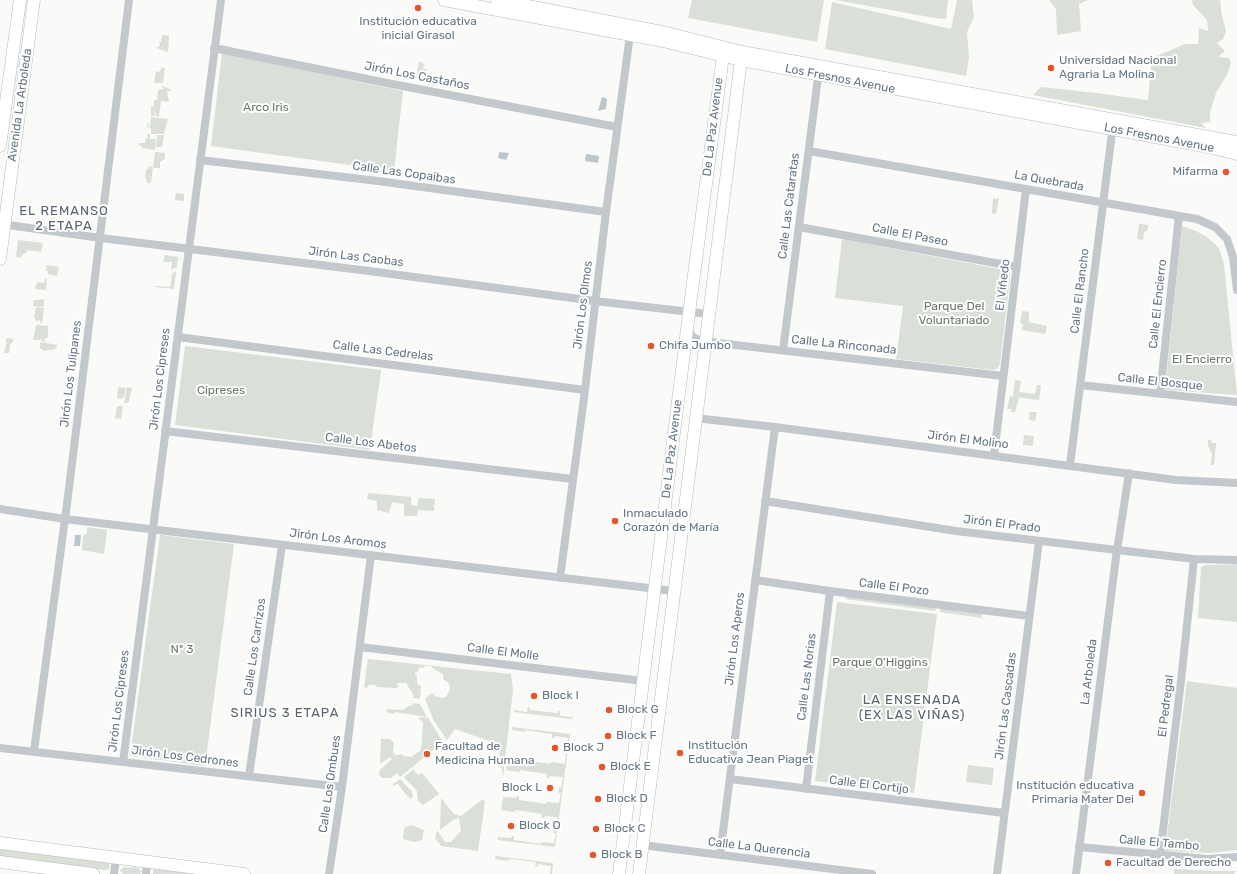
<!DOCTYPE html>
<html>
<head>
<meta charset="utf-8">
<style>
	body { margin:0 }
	canvas { display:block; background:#fafaf8 }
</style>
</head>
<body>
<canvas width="1237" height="874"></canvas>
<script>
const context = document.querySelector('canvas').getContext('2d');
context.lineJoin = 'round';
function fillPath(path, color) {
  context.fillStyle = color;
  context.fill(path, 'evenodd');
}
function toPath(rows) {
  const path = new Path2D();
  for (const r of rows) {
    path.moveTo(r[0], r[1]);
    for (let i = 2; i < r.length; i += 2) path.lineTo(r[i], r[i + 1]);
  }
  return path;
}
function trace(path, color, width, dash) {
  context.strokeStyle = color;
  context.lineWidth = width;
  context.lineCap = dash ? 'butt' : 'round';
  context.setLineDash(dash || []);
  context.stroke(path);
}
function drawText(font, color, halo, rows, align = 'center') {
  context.font = font + ' Rubik,sans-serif';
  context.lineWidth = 4;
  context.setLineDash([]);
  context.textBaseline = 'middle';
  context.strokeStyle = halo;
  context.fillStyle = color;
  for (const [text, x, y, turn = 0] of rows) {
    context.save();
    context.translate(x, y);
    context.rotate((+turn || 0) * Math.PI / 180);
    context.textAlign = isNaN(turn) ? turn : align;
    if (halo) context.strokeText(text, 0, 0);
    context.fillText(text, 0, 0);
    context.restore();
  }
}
fillPath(toPath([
	[692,0,824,0,817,42,688,18],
	[835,0,948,0,946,19,935,18],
	[957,0,972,0,974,17,967,32,969,58,966,76,825,49,832,2,951,29],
	[1049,0,1088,0,1079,4,1081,31,1057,35,1056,9],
	[1192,0,1220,0,1222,16,1226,31,1223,39,1217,43,1225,51,1218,57,1229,58,1231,63,1227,75,1216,93,1210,112,1210,122,1201,123,1206,128,1033,95,1041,87,1096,93,1148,100,1152,58,1185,44,1198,44,1199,28,1208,31,1207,20,1193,5],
	[163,35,169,36,168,52,156,48,160,46,159,42,161,42,162,36],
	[222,53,403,91,394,171,211,146],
	[419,62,422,62,424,64,423,69,427,69,425,79,416,77],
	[161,68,165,68,163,83,154,83,156,71,160,72],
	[162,86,170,89,171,91,167,91,169,102,161,101,159,117,156,116,155,111,154,112,155,116,151,116,151,106,154,107,154,100,159,100,157,100,158,90,163,89],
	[151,117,168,119,164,134,151,134,151,128,147,127,147,123,149,124,148,126,150,127],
	[147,134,150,134,150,139,156,139,155,150,142,148,142,146,139,146,139,143,145,143,145,139,148,138],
	[157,135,164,135,162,147,156,147],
	[155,152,165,153,165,159,160,162,160,168,153,168],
	[149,166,153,167,151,183,147,183,146,178,145,177,146,169,148,169],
	[176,193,184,194,184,201,175,200],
	[993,198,997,199,999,198,996,214,992,213],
	[1139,224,1149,225,1147,231,1144,232,1143,240,1137,239],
	[1182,226,1196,231,1207,237,1219,248,1224,264,1237,395,1165,390],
	[842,239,1005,270,1010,272,1010,278,1000,364,998,368,993,370,896,359,903,306,835,298],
	[18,240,43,243,41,252,27,250,26,253,23,254,21,258,16,257],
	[165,255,178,257,177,267,171,270,172,262,163,262],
	[47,265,59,267,57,276,48,274,48,271,46,271],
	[176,271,174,289,156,287,156,286,170,287,172,274],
	[45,278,47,279,46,290,35,289,37,282,44,283],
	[38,298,38,300,44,299,44,307,33,306,34,300,37,300],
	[36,307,44,308,42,323,41,324,40,320,36,321,34,317],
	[1022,311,1029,312,1029,322,1047,326,1045,334,1022,330,1023,324,1020,323],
	[36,325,48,326,48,337,44,339,46,342,42,341,40,338,40,340,33,340],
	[7,338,13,339,13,341,10,345,9,353,4,353,7,342,5,341],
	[40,342,58,345,55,349,44,351,40,348],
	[185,346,381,370,370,450,175,425],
	[1015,380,1021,381,1019,392,1035,394,1037,385,1041,385,1039,400,1015,397,1019,398,1015,412,1011,412,1011,409,1007,409,1010,396,1013,397],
	[118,387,126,388,124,397,120,399,117,398],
	[127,387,132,388,129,402,127,403,124,403],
	[117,406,123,406,121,419,115,418],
	[1030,412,1037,412,1035,421,1029,420],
	[1024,435,1034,436,1033,446,1023,445],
	[1208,440,1211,440,1212,443,1216,443,1214,465,1211,465,1212,454,1208,446],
	[368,493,411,497,411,505,417,506,419,498,435,499,434,511,418,510,417,516,404,516,404,504,392,502,389,513,377,510,377,501,367,499],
	[87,527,107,530,104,554,82,550,83,536,87,533],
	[160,535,234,544,205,766,130,756],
	[1237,564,1237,622,1198,618,1201,567,1206,565],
	[846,596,936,607,935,611,845,599],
	[837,602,937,614,914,793,815,781],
	[940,608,982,613,982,618,940,612],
	[368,659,511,674,513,690,503,777,498,744,455,729,447,740,434,721,425,699,432,693,435,696,442,698,446,697,450,689,449,683,443,679,443,674,432,668,431,666,425,666,423,668,421,667,419,668,418,671,415,673,415,675,417,675,417,684,421,686,420,699,413,698,413,694,406,683,397,683,398,688,394,688,377,687,375,685,369,685,367,688,364,687],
	[1187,681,1237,688,1237,850,1210,853,1165,851],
	[413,703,420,704,427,717,395,712,394,714,386,712,387,709,402,710,409,706,412,706],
	[528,707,530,708,530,710,557,713,558,711,560,711,560,716,573,717,572,719,514,712,514,710,527,712],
	[418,717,428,718,443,742,400,777,397,773,391,778,382,778,379,775,380,770,392,759,390,757,380,764,381,739,390,739,394,743,393,752,395,755,399,755,400,754,404,756,411,757,421,750,423,723],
	[512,727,570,734,555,847,497,840,498,837,511,838,512,836,514,836,514,840,541,844,541,842,554,843,556,833,553,833,554,827,557,828,557,817,545,816,544,818,542,818,542,814,515,810,515,812,501,810,503,797,516,798,517,796,519,796,519,800,546,804,546,802,559,803,561,793,558,793,559,787,561,788,563,777,550,776,549,778,547,778,547,774,520,770,520,772,506,770,508,757,521,758,522,756,524,756,524,760,551,764,551,762,565,764,566,753,563,753,564,747,567,747,568,738,555,736,554,738,552,738,552,734,525,730,525,732,512,730],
	[968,765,994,768,992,785,966,782],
	[414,769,415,773,418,775,422,773,439,794,423,805,418,801,417,791,404,777],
	[400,779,412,792,413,796,411,799,408,797,398,784,393,786,392,785],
	[441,798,454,814,461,816,483,799,485,802,478,851,441,846,435,838,437,830,445,842,451,842,461,831,459,818,453,820,440,830],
	[411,825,424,830,422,840,415,842,403,839,404,828],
	[0,848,108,862,110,866,109,869,105,870,0,858],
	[495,856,553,863,552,874,550,874,551,866,538,864,538,867,535,866,536,862,509,859,508,861,495,859],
	[124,867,139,868,142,872,140,874,123,874,121,872,120,870],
	[157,868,203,874,153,874,153,870],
	[1174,869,1211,871,1236,871,1234,874,1174,874]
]), '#dadfd7');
fillPath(toPath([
	[602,97,607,99,606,109,598,111],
	[499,152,509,153,506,160,498,158],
	[586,154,599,156,598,163,585,161],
	[75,535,81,535,80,546,74,546]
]), '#bbc7cb');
const secondary = toPath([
	[444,0,663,41,741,60,1209,147,1237,154],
	[497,0,667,33,742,52,1237,142],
	[0,146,20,0],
	[0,259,34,0],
	[0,843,244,874],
	[0,862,93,874],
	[619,874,689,313,724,48],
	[639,874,742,52]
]);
trace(secondary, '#b3babf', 13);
trace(toPath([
	[214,48,392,84,617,127],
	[809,151,1197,219,1215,227,1227,239,1233,257,1237,290],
	[200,160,378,181,606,212],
	[1,224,101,238,369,271,595,301,708,314],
	[799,227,1017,267],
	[687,329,693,337,701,341,1003,376],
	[178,337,585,390],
	[783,350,819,70],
	[1080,385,1237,402],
	[1160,394,1179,216],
	[695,418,775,427,1176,480,1237,483],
	[165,431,573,479],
	[994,455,1026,189],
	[1070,465,1113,125],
	[765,501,956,531,1194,559,1237,560],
	[0,509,65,519,674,591],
	[560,578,585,390,606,212,630,35],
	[755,580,830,591,1029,616],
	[360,647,643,681],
	[0,748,342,787],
	[34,751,68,496,129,0],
	[123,762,221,0],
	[249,776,282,545],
	[730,779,1004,813],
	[806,789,830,591],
	[642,845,872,874],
	[1079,847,1207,859,1237,857],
	[720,855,775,427],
	[1160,855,1181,681,1194,559],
	[114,874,116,858],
	[146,874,147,862],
	[329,874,342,787,371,555],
	[997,874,1039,541],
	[1076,874,1116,557,1129,473]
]), '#c3c8cc', 8);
trace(secondary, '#fff', 12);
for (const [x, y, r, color] of [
	[418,8,4,"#e4572e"],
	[1051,68,4,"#e4572e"],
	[1226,172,4,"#e4572e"],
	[651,346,4,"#e4572e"],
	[615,521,4,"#e4572e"],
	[534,696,4,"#e4572e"],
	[609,710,4,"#e4572e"],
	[608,736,4,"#e4572e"],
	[555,748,4,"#e4572e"],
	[680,753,4,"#e4572e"],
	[427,754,4,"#e4572e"],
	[602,767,4,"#e4572e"],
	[550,788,4,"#e4572e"],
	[1142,793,4,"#e4572e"],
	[598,799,4,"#e4572e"],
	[511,826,4,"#e4572e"],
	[596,829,4,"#e4572e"],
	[593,855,4,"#e4572e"],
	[1108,863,4,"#e4572e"]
]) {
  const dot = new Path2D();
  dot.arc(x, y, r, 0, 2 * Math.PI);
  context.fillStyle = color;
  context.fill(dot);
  trace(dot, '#fff', 1.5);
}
drawText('12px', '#657683', '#fff', [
	["Institución educativa",418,22,"center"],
	["inicial Girasol",418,36,"center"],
	["Universidad Nacional",1059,61],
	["Agraria La Molina",1059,75],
	["Mifarma",1218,172,"right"],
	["Chifa Jumbo",659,346],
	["Inmaculado",623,514],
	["Corazón de María",623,528],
	["Block I",542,696],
	["Block G",617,710],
	["Block F",616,736],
	["Institución",688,746],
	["Educativa Jean Piaget",688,760],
	["Facultad de",435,747],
	["Medicina Humana",435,761],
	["Block J",563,748],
	["Block E",610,767],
	["Institución educativa",1134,786,"right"],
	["Primaria Mater Dei",1134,800,"right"],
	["Block L",542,788,"right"],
	["Block D",606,799],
	["Block O",519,826],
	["Block C",604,829],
	["Block B",601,855],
	["Facultad de Derecho",1116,863]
], 'left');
drawText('12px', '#657683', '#fff', [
	["Jirón Los Castaños",417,76,11],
	["Los Fresnos Avenue",840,79,11],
	["Avenida La Arboleda",20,105,-82],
	["De La Paz Avenue",713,127,-83],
	["Los Fresnos Avenue",1159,138,11],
	["Calle Las Copaibas",404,173,8],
	["La Quebrada",1049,181,10],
	["Calle Las Cataratas",789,206,-83],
	["Calle El Paseo",910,235,11],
	["Jirón Las Caobas",356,257,7],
	["El Viñedo",1003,285,-83],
	["Calle El Rancho",1080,291,-83],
	["Calle El Encierro",1158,304,-84],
	["Jirón Los Olmos",583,305,-83],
	["Calle La Rinconada",844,345,6],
	["Calle Las Cedrelas",383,351,7],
	["Jirón Los Tulipanes",71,374,-83],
	["Jirón Los Cipreses",160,379,-83],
	["Calle El Bosque",1160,382,6],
	["Jirón El Molino",968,440,7],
	["Calle Los Abetos",371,443,7],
	["De La Paz Avenue",672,449,-83],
	["Jirón El Prado",1002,524,7],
	["Jirón Los Aromos",338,539,7],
	["Calle El Pozo",894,587,7],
	["Jirón Los Aperos",735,639,-83],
	["Calle Los Carrizos",255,647,-82],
	["Calle El Molle",503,652,7],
	["La Arboleda",1089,672,-83],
	["Calle Las Norias",807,677,-83],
	["Jirón Los Cipreses",119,701,-83],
	["Jirón Las Cascadas",1006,706,-83],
	["El Pedregal",1166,706,-83],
	["Jirón Los Cedrones",185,757,7],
	["Calle Los Ombues",330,784,-82],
	["Calle El Cortijo",869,785,7],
	["Calle El Tambo",1159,843,5],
	["Calle La Querencia",759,848,7]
]);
drawText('12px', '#687a64', '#fff', [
	["Arco Iris",266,108],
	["Parque Del",954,307],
	["Voluntariado",954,321],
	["El Encierro",1202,360],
	["Cipreses",221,391],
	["Nº 3",182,650],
	["Parque O'Higgins",880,663]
]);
context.letterSpacing = '1px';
drawText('13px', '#57646e', '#fff', [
	["EL REMANSO",64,211],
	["2 ETAPA",64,226],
	["LA ENSENADA",912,700],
	["(EX LAS VIÑAS)",912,715],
	["SIRIUS 3 ETAPA",285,713]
]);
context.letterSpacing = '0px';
</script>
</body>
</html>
